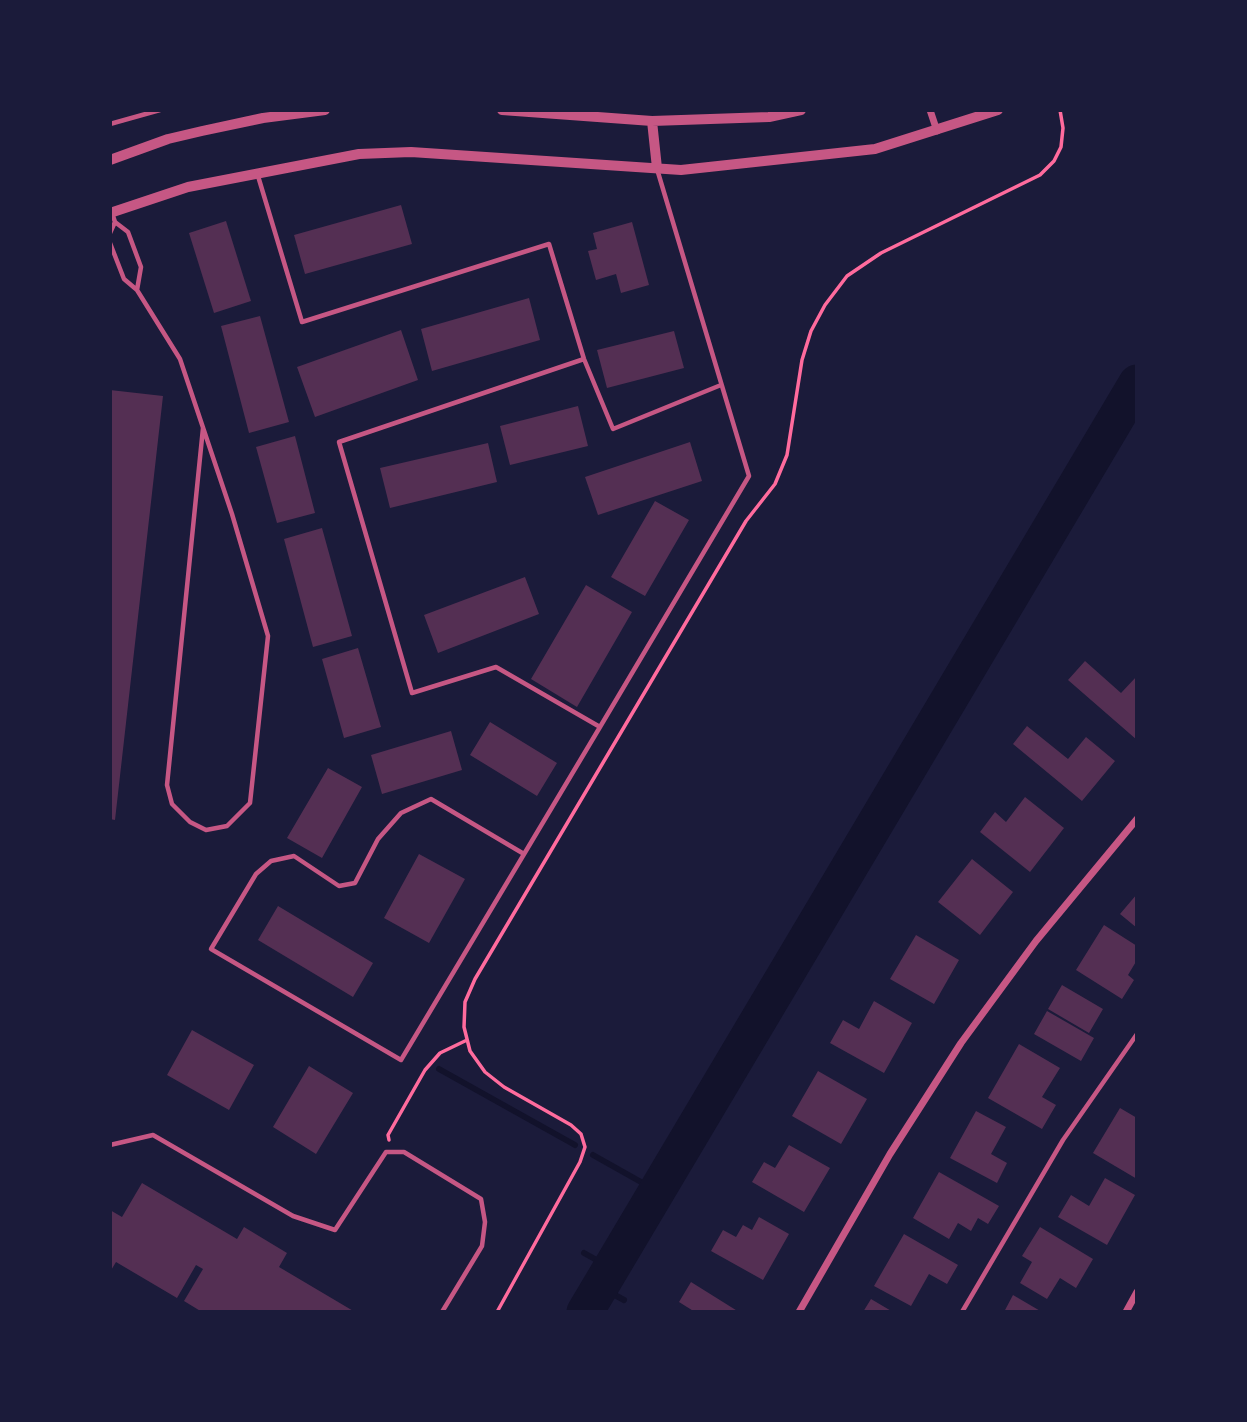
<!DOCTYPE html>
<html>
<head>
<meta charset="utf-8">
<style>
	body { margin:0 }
	#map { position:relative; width:1247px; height:1422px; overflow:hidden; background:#1b1b3a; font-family:Figtree,sans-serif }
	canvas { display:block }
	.frame { position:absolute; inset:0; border:112px solid #1b1b3a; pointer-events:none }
</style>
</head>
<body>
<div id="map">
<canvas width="1247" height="1422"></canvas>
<div class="frame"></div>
</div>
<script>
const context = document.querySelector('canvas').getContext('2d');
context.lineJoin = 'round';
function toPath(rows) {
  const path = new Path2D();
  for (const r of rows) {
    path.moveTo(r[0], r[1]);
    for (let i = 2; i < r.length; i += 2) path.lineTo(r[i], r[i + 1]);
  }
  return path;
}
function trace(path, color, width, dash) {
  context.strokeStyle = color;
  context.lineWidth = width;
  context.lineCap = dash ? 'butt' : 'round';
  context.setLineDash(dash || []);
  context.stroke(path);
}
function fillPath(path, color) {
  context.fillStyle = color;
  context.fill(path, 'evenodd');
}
trace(toPath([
	[439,1069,575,1145],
	[593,1155,657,1191],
	[584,1253,611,1268],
	[600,1287,624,1300]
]), '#12122b', 6);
trace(toPath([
	[585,1312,1137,383]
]), '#12122b', 37);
fillPath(toPath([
	[401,205,412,244,305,274,294,235],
	[226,221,251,301,214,313,189,233],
	[632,222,649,285,621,293,616,274,596,280,588,251,597,249,593,233],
	[529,298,540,340,432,371,421,329],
	[260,316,289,422,249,433,221,326],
	[401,330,418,380,315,417,297,367],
	[674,331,684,368,607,388,597,350],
	[110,390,163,396,115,820,110,819],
	[578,406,588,446,510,465,500,426],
	[295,436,315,513,277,523,256,447],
	[690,442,702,481,598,515,585,477],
	[488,443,497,482,390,508,380,468],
	[655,501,689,520,645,596,611,577],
	[322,528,352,636,313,647,284,539],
	[525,577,539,614,438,653,424,615],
	[586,585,632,612,577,707,531,679],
	[358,648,381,727,344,738,322,659],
	[1085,661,1121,693,1137,676,1137,740,1068,680],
	[490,722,557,763,537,796,470,755],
	[1027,726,1068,759,1086,737,1115,761,1082,801,1013,744],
	[451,731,462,770,382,794,371,755],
	[328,768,362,787,322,858,287,838],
	[1025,797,1064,828,1030,872,980,832,995,812,1006,822],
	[419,854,465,879,429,943,384,918],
	[972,859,1013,892,980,935,938,902],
	[1137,894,1137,928,1120,914],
	[278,906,373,963,353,997,258,940],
	[1104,925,1137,946,1137,960,1128,975,1134,980,1122,999,1076,970],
	[916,935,959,960,934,1004,890,979],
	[1062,985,1103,1009,1089,1033,1048,1009],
	[874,1001,912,1023,884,1073,830,1043,843,1020,859,1029],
	[1047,1011,1094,1038,1081,1061,1034,1034],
	[192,1030,254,1065,229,1110,167,1075],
	[1019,1044,1060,1068,1042,1097,1056,1105,1042,1129,988,1098],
	[309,1066,353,1093,316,1154,273,1127],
	[818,1071,867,1099,841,1144,792,1116],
	[1120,1108,1137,1118,1137,1179,1093,1153],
	[976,1111,1006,1127,991,1154,1007,1163,997,1183,950,1158],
	[789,1145,830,1168,804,1212,752,1182,764,1162,775,1168],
	[939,1172,999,1206,988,1224,978,1218,971,1231,958,1223,949,1239,913,1218],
	[1105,1178,1135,1195,1107,1245,1058,1217,1071,1195,1089,1206],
	[142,1183,237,1239,244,1227,287,1253,279,1267,355,1312,202,1312,184,1301,203,1269,196,1265,177,1298,116,1262,110,1272,110,1210,122,1217],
	[759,1217,789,1234,763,1280,711,1251,723,1230,736,1237,743,1225,752,1230],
	[1040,1227,1093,1259,1076,1288,1060,1278,1047,1299,1020,1283,1032,1262,1022,1256],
	[904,1234,958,1265,947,1284,929,1274,911,1306,874,1286],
	[691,1282,739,1312,695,1312,679,1302],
	[1013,1295,1042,1312,1004,1312],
	[871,1299,893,1312,863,1312]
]), '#542f53');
trace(toPath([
	[389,1140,388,1135,425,1070,440,1053,467,1040],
	[497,1312,580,1162,585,1147,581,1134,571,1125,504,1087,485,1072,470,1051,464,1027,465,1002,475,979,746,521,775,484,787,455,802,360,811,331,825,305,847,276,881,253,1040,175,1054,161,1061,147,1063,128,1060,110]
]), '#ff6b9d', 3.5);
trace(toPath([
	[110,124,160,110],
	[258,176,302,322,549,244,584,359,613,429,721,385],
	[112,213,115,222,128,232,141,267,137,290],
	[110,233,115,222],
	[110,243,124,279,137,290,180,359,232,514,268,636,250,803,227,826,206,830,190,822,172,804,167,785,203,428],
	[584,359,339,442,412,693,496,667,600,727],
	[524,854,431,799,401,813,378,839,355,883,339,886,294,856,271,861,256,874,211,949,401,1060,600,727,749,476,657,169],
	[110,1145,153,1135,293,1216,335,1230,386,1152,404,1152,481,1199,485,1222,482,1246,442,1312],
	[962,1312,1063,1140,1137,1034]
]), '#c65784', 4.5);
trace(toPath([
	[930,110,937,131],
	[799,1312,890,1154,961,1043,1036,941,1137,819],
	[1126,1312,1137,1292]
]), '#c65784', 7);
trace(toPath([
	[502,110,652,121,769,117,801,110],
	[652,121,657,168],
	[110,160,168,139,202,131,263,118,325,110],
	[110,213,188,187,359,154,411,152,681,170,875,149,998,110]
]), '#c65784', 10);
</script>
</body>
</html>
